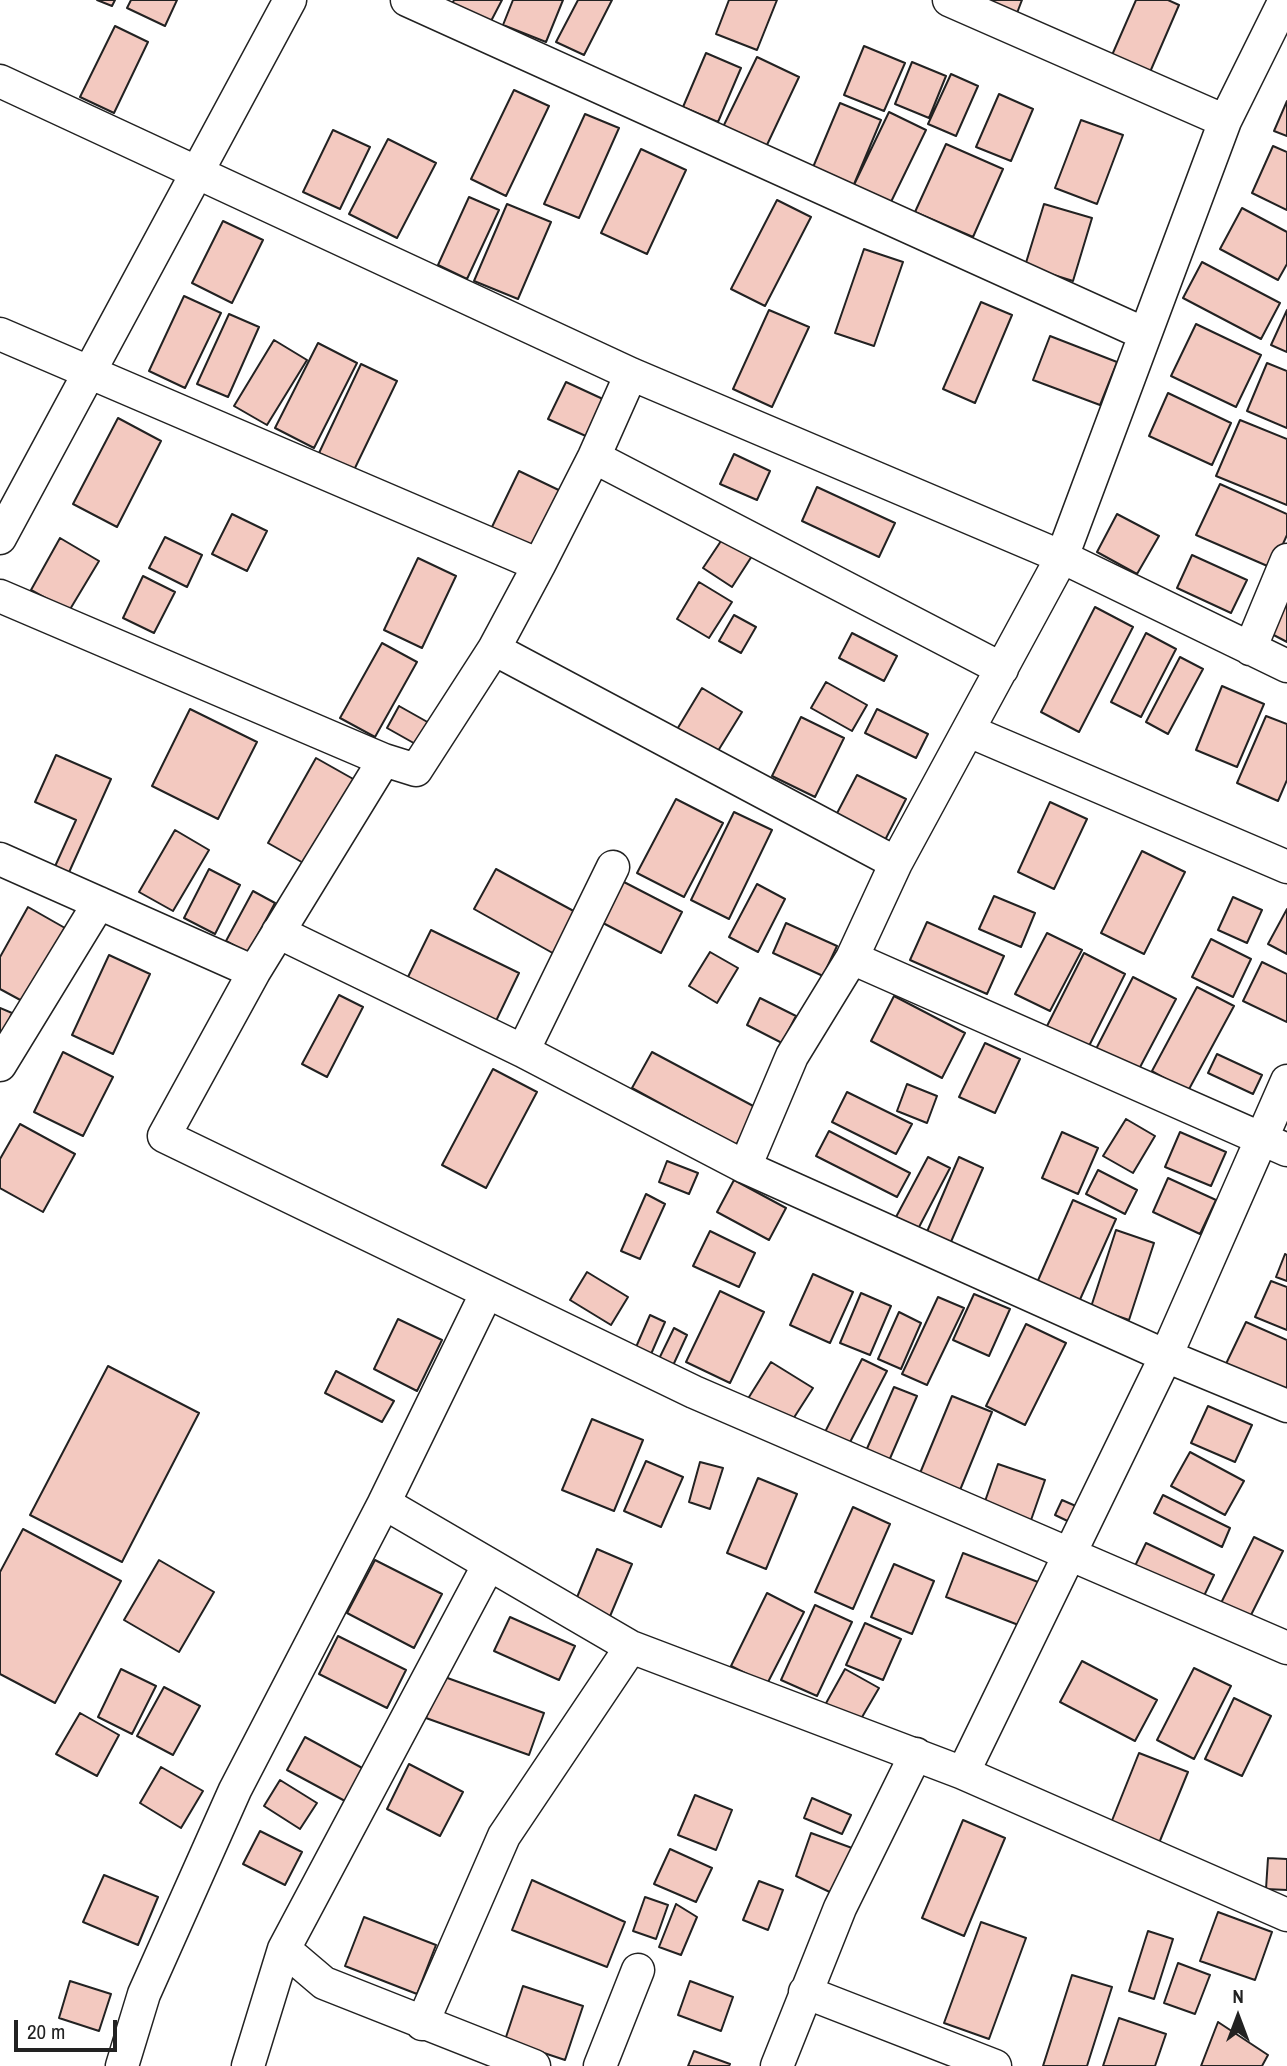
<!DOCTYPE html>
<html>
<head>
<meta charset="utf-8">
<style>
	body { margin:0 }
	#map { position:relative; width:1287px; height:2066px; overflow:hidden; background:#fff; font-family:"Archivo Narrow",sans-serif }
	canvas { display:block }
	.north { position:absolute; left:1203px; top:1982px; width:70px; height:70px; -webkit-text-stroke:5px #fff; paint-order:stroke; rotate:0deg; font-size:19px; font-weight:700; line-height:28px; text-align:center; color:#222 }
	.north::after { content:''; display:block; margin:auto; width:24px; height:32px; background:#222; clip-path:polygon(50% 0,100% 100%,50% 72%,0 100%) }
	.scale { position:absolute; left:14px; top:2020px; width:103px; height:32px; box-sizing:border-box; border:4px solid #222; border-top:0; padding-left:9px; font-size:21px; line-height:24px; white-space:nowrap; color:#222; -webkit-text-stroke:5px #fff; paint-order:stroke }
</style>
</head>
<body>
<div id="map">
<canvas width="1287" height="2066"></canvas>
<div class="north">N</div>
<div class="scale">20 m</div>
</div>
<script>
const context = document.querySelector('canvas').getContext('2d');
context.lineJoin = 'round';
function fillPath(path, color) {
  context.fillStyle = color;
  context.fill(path, 'evenodd');
}
function toPath(rows) {
  const path = new Path2D();
  for (const r of rows) {
    path.moveTo(r[0], r[1]);
    for (let i = 2; i < r.length; i += 2) path.lineTo(r[i], r[i + 1]);
  }
  return path;
}
function trace(path, color, width, dash) {
  context.strokeStyle = color;
  context.lineWidth = width;
  context.lineCap = dash ? 'butt' : 'round';
  context.setLineDash(dash || []);
  context.stroke(path);
}
const building = toPath([
	[97,0,115,0,112,6,97,0],
	[131,0,177,0,165,26,127,8,131,0],
	[454,0,502,0,490,23,452,4,454,0],
	[513,0,563,0,546,42,503,25,513,0],
	[578,0,612,0,584,55,556,42,578,0],
	[729,0,777,0,757,50,716,34,729,0],
	[985,0,1022,0,1017,13,985,0],
	[1136,0,1168,0,1179,5,1147,79,1109,62,1136,0],
	[115,26,148,42,114,113,80,97,115,26],
	[864,46,905,63,884,111,844,95,864,46],
	[706,53,741,68,718,122,683,107,706,53],
	[757,57,799,77,766,147,723,127,757,57],
	[912,62,946,76,929,118,895,104,912,62],
	[951,74,978,86,956,136,928,124,951,74],
	[514,90,549,106,506,196,471,179,514,90],
	[999,94,1033,109,1011,161,976,147,999,94],
	[1287,101,1287,136,1274,131,1287,101],
	[840,103,881,120,852,189,811,172,840,103],
	[889,112,926,130,889,206,852,189,889,112],
	[585,114,619,128,579,218,544,204,585,114],
	[1081,120,1123,135,1097,204,1055,188,1081,120],
	[333,130,370,147,340,209,303,192,333,130],
	[388,139,436,163,397,238,349,214,388,139],
	[946,144,1003,169,973,237,915,212,946,144],
	[1273,146,1287,152,1287,210,1252,193,1273,146],
	[641,149,686,170,647,254,601,233,641,149],
	[469,197,499,210,467,279,438,265,469,197],
	[777,200,811,217,765,306,731,289,777,200],
	[507,204,551,222,518,299,474,281,507,204],
	[1044,204,1092,218,1073,281,1025,266,1044,204],
	[1242,208,1287,232,1287,264,1278,280,1220,249,1242,208],
	[223,221,263,240,232,303,192,283,223,221],
	[864,249,903,262,874,346,835,333,864,249],
	[1202,262,1280,303,1261,339,1183,298,1202,262],
	[184,296,221,313,185,388,149,371,184,296],
	[981,302,1012,315,975,403,943,389,981,302],
	[769,310,809,327,772,407,733,389,769,310],
	[1287,310,1287,352,1271,345,1287,310],
	[229,314,259,327,228,397,197,384,229,314],
	[1196,324,1261,355,1236,407,1171,376,1196,324],
	[1050,336,1117,362,1100,405,1033,380,1050,336],
	[274,340,307,360,267,425,234,406,274,340],
	[318,343,357,363,314,448,275,428,318,343],
	[1267,363,1287,371,1287,428,1247,411,1267,363],
	[361,364,397,381,354,470,319,453,361,364],
	[566,382,605,400,588,437,548,419,566,382],
	[1168,393,1231,423,1212,465,1149,436,1168,393],
	[118,418,161,441,117,527,73,504,118,418],
	[1240,420,1287,439,1287,505,1216,476,1240,420],
	[734,454,770,471,757,500,720,484,734,454],
	[519,471,567,494,538,554,490,531,519,471],
	[1220,484,1287,514,1287,535,1272,568,1196,535,1220,484],
	[817,487,895,523,879,557,802,521,817,487],
	[232,514,267,531,247,571,212,554,232,514],
	[1117,514,1159,536,1137,574,1097,552,1117,514],
	[165,537,202,555,187,587,149,568,165,537],
	[60,538,99,561,69,611,31,590,60,538],
	[723,538,752,556,732,587,703,568,723,538],
	[1192,555,1247,580,1231,613,1177,588,1192,555],
	[418,558,456,576,422,648,384,630,418,558],
	[143,576,175,592,154,633,123,618,143,576],
	[699,582,732,602,709,638,677,619,699,582],
	[1287,591,1287,642,1266,631,1287,591],
	[1095,607,1133,627,1079,732,1041,712,1095,607],
	[734,615,756,627,741,653,719,641,734,615],
	[852,633,897,656,884,681,839,658,852,633],
	[1146,633,1176,649,1141,717,1111,702,1146,633],
	[382,643,417,662,375,737,340,718,382,643],
	[1180,657,1203,669,1168,734,1146,722,1180,657],
	[826,682,867,705,852,731,811,708,826,682],
	[1222,686,1264,704,1237,767,1196,750,1222,686],
	[702,688,742,712,713,759,673,736,702,688],
	[399,706,431,724,419,746,387,728,399,706],
	[190,709,257,742,218,819,152,786,190,709],
	[877,709,928,734,916,758,865,733,877,709],
	[1266,716,1287,724,1287,780,1278,801,1237,783,1266,716],
	[801,717,844,738,815,797,772,776,801,717],
	[56,755,111,779,66,879,52,873,76,820,35,802,56,755],
	[316,758,355,780,307,865,268,843,316,758],
	[857,775,906,799,883,844,834,819,857,775],
	[676,799,723,823,684,897,637,873,676,799],
	[1050,802,1087,819,1054,889,1018,872,1050,802],
	[734,812,772,830,729,919,691,900,734,812],
	[175,830,209,850,173,911,139,892,175,830],
	[1142,851,1185,872,1144,954,1101,933,1142,851],
	[209,869,240,885,215,934,184,918,209,869],
	[496,869,581,915,558,956,474,909,496,869],
	[622,881,682,912,661,953,601,922,622,881],
	[757,884,785,899,758,952,729,937,757,884],
	[253,891,275,903,248,953,226,941,253,891],
	[994,896,1035,913,1021,947,979,929,994,896],
	[1233,897,1262,910,1247,943,1218,930,1233,897],
	[28,907,65,928,24,1002,0,989,0,957,28,907],
	[1287,909,1287,954,1268,944,1287,909],
	[927,922,1004,956,987,994,910,960,927,922],
	[786,923,837,946,823,976,773,953,786,923],
	[431,930,519,973,495,1023,406,981,431,930],
	[1047,933,1082,950,1050,1011,1015,994,1047,933],
	[1211,939,1251,959,1233,997,1192,977,1211,939],
	[710,952,738,968,717,1003,689,986,710,952],
	[1084,953,1125,974,1088,1048,1046,1028,1084,953],
	[109,955,150,974,113,1054,72,1035,109,955],
	[1262,962,1287,974,1287,1022,1243,1001,1262,962],
	[1133,977,1176,999,1138,1071,1096,1049,1133,977],
	[1197,987,1234,1006,1188,1091,1152,1071,1197,987],
	[339,995,363,1007,327,1077,302,1064,339,995],
	[894,996,965,1033,942,1078,871,1041,894,996],
	[760,998,796,1016,782,1043,747,1025,760,998],
	[0,1008,12,1013,0,1042,0,1008],
	[985,1043,1020,1059,995,1113,959,1097,985,1043],
	[63,1052,113,1077,83,1136,34,1112,63,1052],
	[652,1052,757,1108,736,1145,632,1088,652,1052],
	[1217,1054,1262,1075,1253,1094,1208,1073,1217,1054],
	[493,1069,537,1092,486,1188,442,1165,493,1069],
	[907,1084,937,1096,927,1123,897,1111,907,1084],
	[847,1092,912,1124,896,1154,832,1122,847,1092],
	[1126,1119,1155,1136,1133,1173,1103,1156,1126,1119],
	[20,1124,75,1154,43,1212,0,1188,0,1159,20,1124],
	[829,1131,910,1173,897,1197,816,1156,829,1131],
	[1062,1132,1098,1148,1078,1194,1042,1178,1062,1132],
	[1180,1132,1226,1152,1211,1186,1165,1167,1180,1132],
	[928,1157,950,1168,918,1229,896,1217,928,1157],
	[959,1157,983,1168,950,1244,926,1234,959,1157],
	[667,1161,698,1173,689,1194,659,1182,667,1161],
	[1098,1170,1137,1190,1125,1214,1086,1194,1098,1170],
	[1168,1178,1216,1200,1200,1234,1153,1212,1168,1178],
	[734,1180,786,1208,769,1240,717,1212,734,1180],
	[646,1194,665,1204,640,1259,621,1251,646,1194],
	[1073,1200,1116,1219,1078,1304,1036,1285,1073,1200],
	[1116,1230,1154,1243,1129,1320,1091,1307,1116,1230],
	[710,1231,755,1253,739,1287,693,1266,710,1231],
	[1285,1254,1287,1255,1287,1281,1276,1277,1285,1254],
	[587,1272,628,1297,611,1325,570,1300,587,1272],
	[813,1274,853,1292,830,1343,790,1325,813,1274],
	[1271,1281,1287,1287,1287,1330,1255,1317,1271,1281],
	[720,1291,764,1312,730,1383,686,1362,720,1291],
	[861,1293,891,1306,870,1355,840,1343,861,1293],
	[974,1294,1010,1309,989,1356,953,1340,974,1294],
	[938,1297,964,1308,927,1385,902,1374,938,1297],
	[899,1312,921,1323,901,1369,878,1359,899,1312],
	[650,1315,665,1322,648,1361,633,1354,650,1315],
	[398,1319,442,1340,417,1391,374,1369,398,1319],
	[1246,1322,1287,1340,1287,1396,1224,1368,1246,1322],
	[1026,1324,1066,1343,1025,1425,986,1406,1026,1324],
	[674,1328,687,1335,670,1372,656,1365,674,1328],
	[862,1359,887,1371,848,1446,824,1434,862,1359],
	[771,1362,813,1388,786,1430,744,1405,771,1362],
	[108,1366,199,1413,122,1562,30,1515,108,1366],
	[336,1371,394,1401,382,1422,325,1393,336,1371],
	[894,1387,917,1396,885,1470,862,1460,894,1387],
	[952,1396,992,1412,958,1495,918,1478,952,1396],
	[1208,1406,1252,1425,1235,1462,1191,1443,1208,1406],
	[592,1419,643,1440,614,1511,562,1490,592,1419],
	[1190,1452,1244,1481,1225,1515,1171,1486,1190,1452],
	[646,1461,683,1477,661,1527,624,1511,646,1461],
	[700,1462,723,1468,710,1509,689,1502,700,1462],
	[998,1464,1045,1480,1030,1523,983,1507,998,1464],
	[758,1478,797,1494,766,1569,727,1553,758,1478],
	[1163,1495,1230,1528,1222,1547,1154,1513,1163,1495],
	[1062,1500,1085,1510,1078,1526,1055,1515,1062,1500],
	[853,1507,890,1524,853,1609,815,1592,853,1507],
	[23,1529,121,1581,55,1703,0,1674,0,1572,23,1529],
	[1254,1537,1283,1551,1240,1637,1211,1623,1254,1537],
	[1146,1543,1214,1575,1191,1623,1123,1591,1146,1543],
	[597,1549,632,1564,608,1621,573,1607,597,1549],
	[963,1553,1038,1582,1021,1626,946,1597,963,1553],
	[159,1560,214,1592,179,1652,124,1620,159,1560],
	[375,1560,442,1594,414,1648,347,1613,375,1560],
	[894,1564,934,1581,912,1634,871,1617,894,1564],
	[767,1593,804,1612,767,1684,731,1666,767,1593],
	[815,1605,852,1622,817,1696,781,1680,815,1605],
	[510,1617,575,1646,559,1680,494,1651,510,1617],
	[865,1623,901,1639,883,1680,846,1665,865,1623],
	[338,1636,406,1670,387,1708,319,1674,338,1636],
	[1082,1661,1157,1700,1135,1741,1060,1702,1082,1661],
	[1194,1668,1231,1686,1194,1759,1157,1740,1194,1668],
	[121,1669,156,1686,132,1734,98,1717,121,1669],
	[845,1669,879,1688,858,1724,825,1705,845,1669],
	[442,1676,544,1713,529,1755,426,1718,442,1676],
	[164,1687,200,1706,173,1755,137,1736,164,1687],
	[1234,1698,1271,1716,1242,1776,1205,1759,1234,1698],
	[80,1713,119,1735,97,1776,56,1754,80,1713],
	[305,1737,377,1776,360,1809,287,1770,305,1737],
	[1139,1753,1188,1772,1157,1848,1109,1828,1139,1753],
	[409,1764,463,1792,440,1836,387,1809,409,1764],
	[161,1767,203,1791,181,1828,140,1803,161,1767],
	[280,1780,317,1803,300,1829,264,1806,280,1780],
	[695,1795,732,1810,716,1850,678,1835,695,1795],
	[812,1798,851,1815,842,1834,804,1818,812,1798],
	[963,1820,1005,1838,964,1936,922,1918,963,1820],
	[260,1831,302,1852,285,1885,243,1864,260,1831],
	[811,1833,852,1848,836,1895,796,1876,811,1833],
	[670,1849,712,1868,696,1902,654,1884,670,1849],
	[1268,1858,1287,1859,1287,1890,1266,1889,1268,1858],
	[104,1875,158,1897,138,1945,83,1922,104,1875],
	[532,1880,625,1922,607,1967,512,1930,532,1880],
	[759,1881,783,1890,768,1930,743,1920,759,1881],
	[645,1897,668,1905,656,1939,633,1931,645,1897],
	[676,1904,697,1917,681,1955,659,1947,676,1904],
	[1218,1912,1272,1932,1255,1980,1200,1961,1218,1912],
	[364,1917,436,1945,417,1994,345,1966,364,1917],
	[981,1922,1026,1938,989,2039,944,2023,981,1922],
	[1148,1931,1173,1939,1154,1999,1129,1991,1148,1931],
	[1178,1963,1210,1975,1195,2014,1164,2003,1178,1963],
	[1072,1975,1112,1987,1087,2066,1043,2066,1072,1975],
	[70,1981,111,1994,99,2031,59,2018,70,1981],
	[690,1981,733,1997,721,2031,678,2015,690,1981],
	[523,1986,583,2006,565,2060,505,2040,523,1986],
	[1119,2018,1166,2034,1155,2066,1103,2066,1119,2018],
	[1218,2022,1268,2055,1262,2066,1201,2066,1218,2022],
	[694,2051,730,2064,729,2066,688,2066,694,2051]
]);
fillPath(building, '#f3c9c0');
trace(building, '#222', 2);
const street = toPath([
	[407,0,1145,334],
	[0,81,631,374,1062,557,1287,666],
	[1225,121,1285,0],
	[0,334,539,565,494,649,416,770,384,760],
	[594,457,1002,669],
	[0,538,290,0],
	[539,565,594,457,631,374],
	[0,596,384,760,254,972,164,1136,694,1392,1287,1648],
	[494,649,896,863],
	[1250,649,1287,560],
	[969,731,1287,867],
	[0,859,254,972],
	[278,932,523,1051,745,1167,1166,1356,1287,1406],
	[852,958,1287,1150],
	[523,1051,613,867],
	[0,1065,99,903],
	[745,1167,792,1056,852,958,896,863,1062,557,1225,121,949,0],
	[631,1647,963,1773,1287,1915],
	[963,1773,1166,1356,1287,1081],
	[284,1949,324,1983,534,2066],
	[805,1992,995,2066],
	[422,2024,504,1836,631,1647,384,1503,487,1292],
	[122,2066,144,1994,235,1790,384,1503],
	[248,2066,284,1949,488,1566],
	[600,2066,638,1970],
	[777,2066,840,1908,916,1754]
]);
trace(street, '#222', 35);
trace(street, '#fff', 32);
</script>
</body>
</html>
